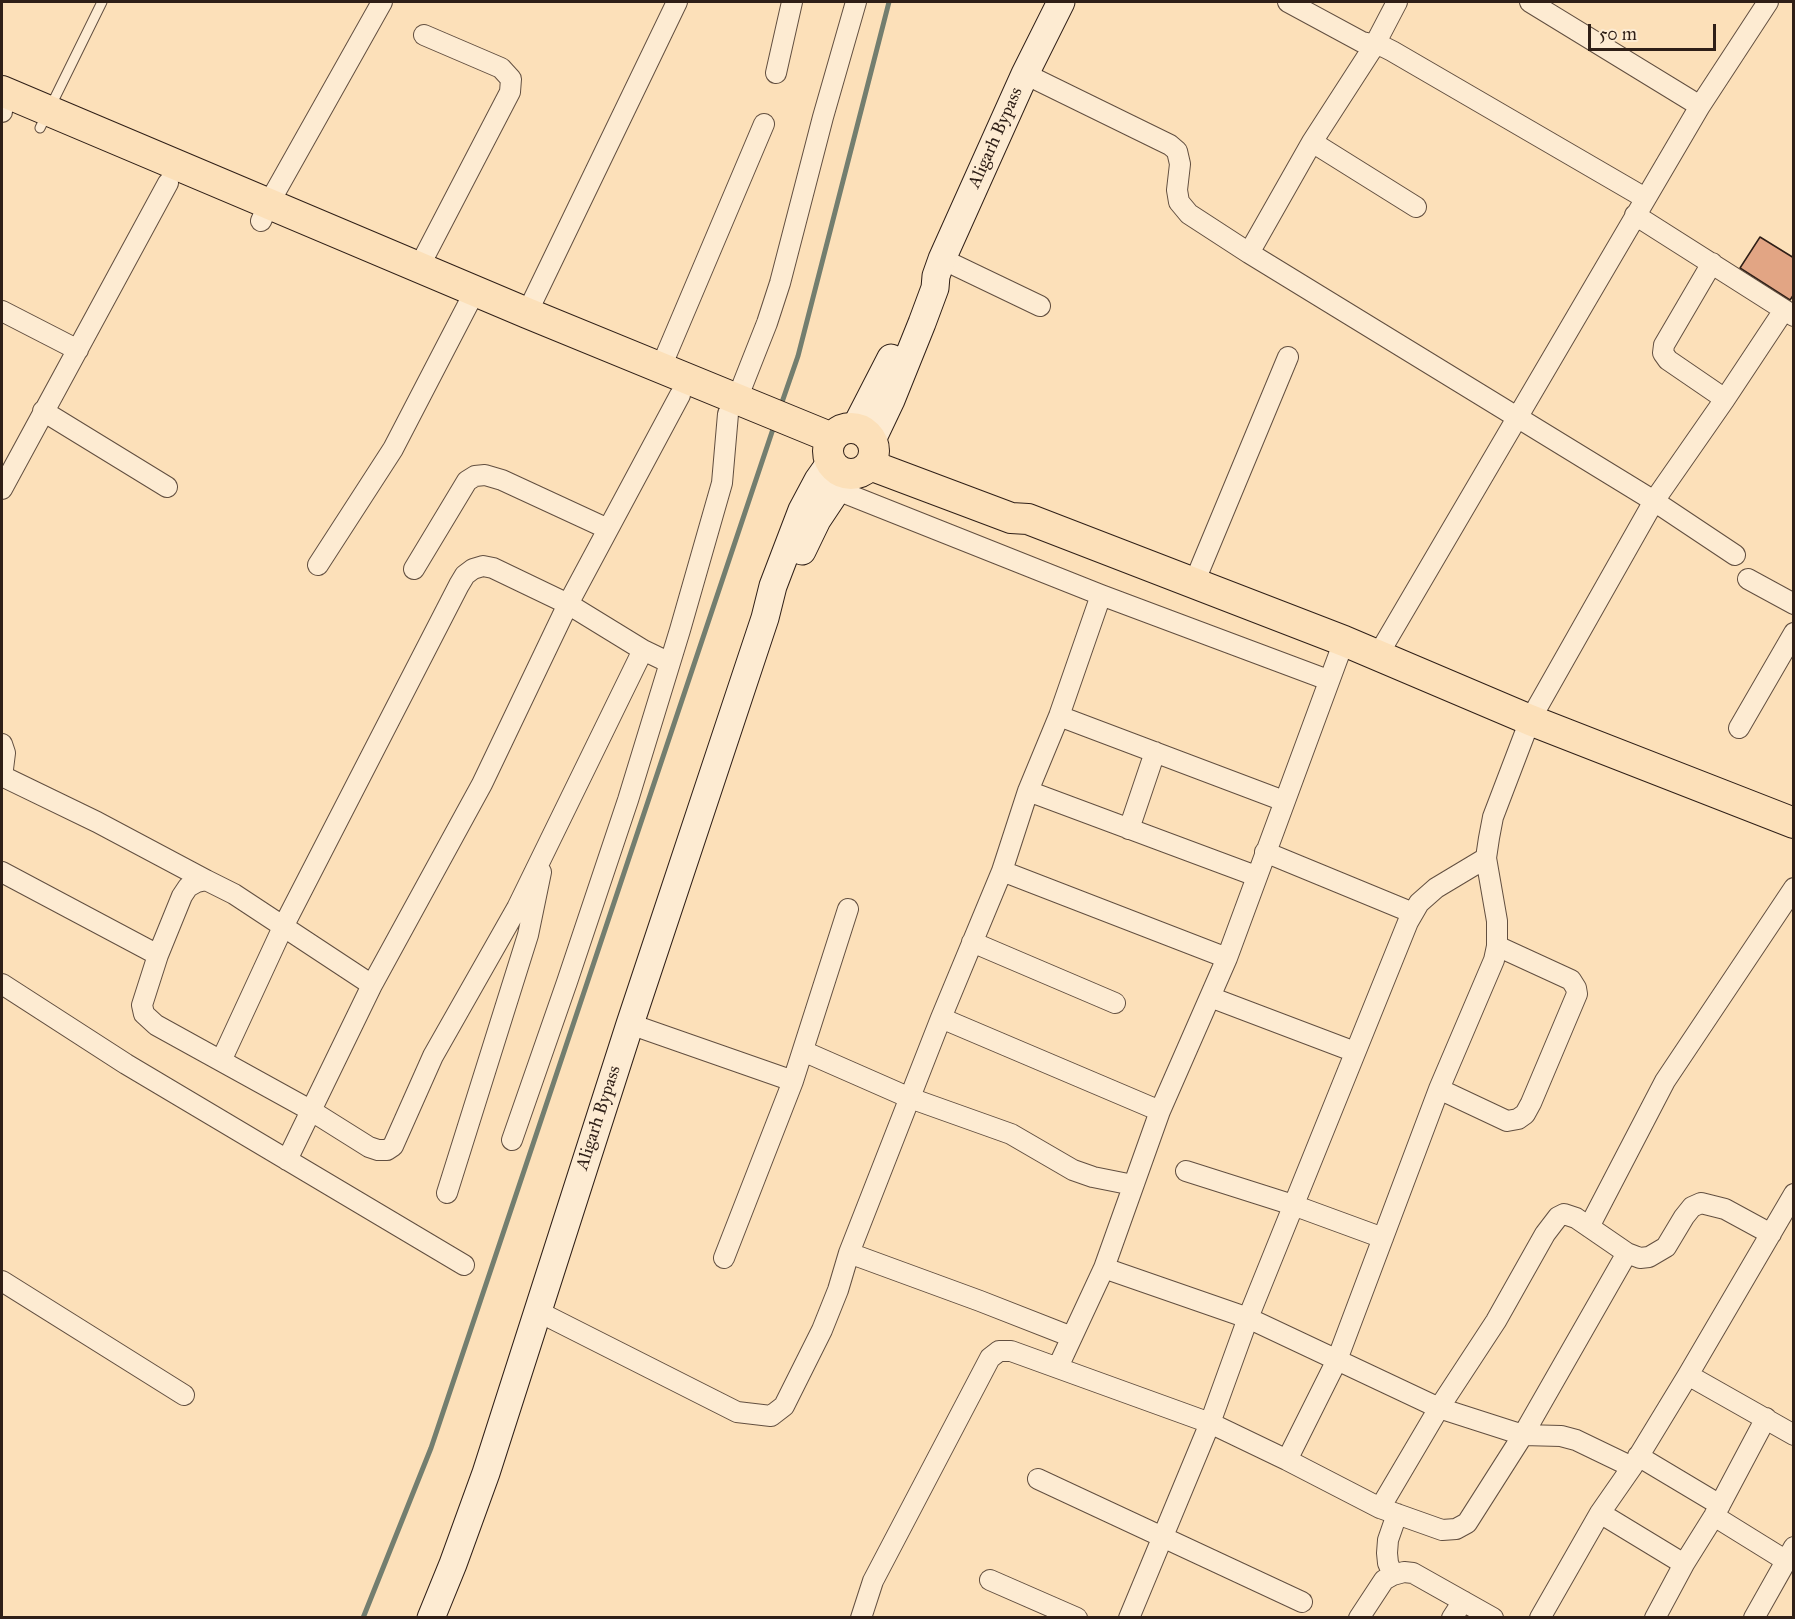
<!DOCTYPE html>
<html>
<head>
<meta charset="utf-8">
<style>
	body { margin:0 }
	#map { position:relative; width:1795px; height:1619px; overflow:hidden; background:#fce0b9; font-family:"IM FELL Great Primer",serif }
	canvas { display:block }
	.frame { position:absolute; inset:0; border:3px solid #2f1f17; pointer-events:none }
	.scale { position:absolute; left:1588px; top:24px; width:128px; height:27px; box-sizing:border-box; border:3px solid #2f1f17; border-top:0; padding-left:8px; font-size:18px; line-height:21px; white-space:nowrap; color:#2f1f17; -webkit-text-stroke:4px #fdebd2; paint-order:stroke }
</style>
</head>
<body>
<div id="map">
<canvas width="1795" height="1619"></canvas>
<div class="frame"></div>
<div class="scale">50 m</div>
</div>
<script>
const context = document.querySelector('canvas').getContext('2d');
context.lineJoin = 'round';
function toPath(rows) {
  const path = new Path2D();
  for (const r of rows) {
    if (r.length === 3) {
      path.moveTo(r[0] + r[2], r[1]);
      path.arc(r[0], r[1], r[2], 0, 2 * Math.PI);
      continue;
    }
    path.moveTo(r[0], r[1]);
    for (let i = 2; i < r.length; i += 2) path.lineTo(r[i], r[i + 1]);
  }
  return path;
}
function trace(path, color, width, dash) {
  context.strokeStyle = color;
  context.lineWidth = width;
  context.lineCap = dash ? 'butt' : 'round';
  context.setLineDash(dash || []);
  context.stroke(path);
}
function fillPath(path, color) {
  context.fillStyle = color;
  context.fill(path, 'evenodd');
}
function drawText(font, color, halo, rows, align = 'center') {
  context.font = font + ' "IM FELL Great Primer",serif';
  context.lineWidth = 5;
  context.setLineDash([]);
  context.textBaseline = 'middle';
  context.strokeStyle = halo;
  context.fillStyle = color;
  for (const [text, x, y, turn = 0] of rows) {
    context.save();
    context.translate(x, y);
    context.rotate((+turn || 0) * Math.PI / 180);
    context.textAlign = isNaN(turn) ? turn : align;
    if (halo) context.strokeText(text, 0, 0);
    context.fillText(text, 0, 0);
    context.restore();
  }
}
trace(toPath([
	[780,408,798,356,889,2],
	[363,1618,431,1448,774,426]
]), '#737e6f', 5);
const building = toPath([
	[1760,237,1794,258,1794,294,1790,300,1740,268,1760,237]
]);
fillPath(building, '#e2a584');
trace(building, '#2f1f17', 1.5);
const service = toPath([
	[40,128,102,2]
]);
const minor = toPath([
	[1288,2,1362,42,1384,47,1392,51,1645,198],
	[1530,2,1700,106],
	[776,73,792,2],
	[1025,74,1170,145,1177,151,1180,164,1177,190,1179,202,1189,214,1249,253,1654,501,1735,555],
	[2,112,2,111],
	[1312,142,1416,207],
	[1635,215,1794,316],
	[261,221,269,203,382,2],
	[1249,253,1312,142,1374,46,1397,2],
	[942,259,1040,306],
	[419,267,510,92,511,79,501,68,424,35],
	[2,311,78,350],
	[527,313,677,2],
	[661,367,764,124],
	[737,399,767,323,780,283,823,117,856,2],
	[1725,399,1784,310],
	[43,411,167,487],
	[2,489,168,183],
	[837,490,1101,595,1328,680],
	[318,565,393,449,475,291],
	[414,569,467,481,475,476,485,475,502,480,608,529],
	[1748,579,1794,604],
	[1194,583,1288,357],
	[1378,655,1700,106,1768,2],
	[1059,716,1284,801],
	[1739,728,1794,633],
	[2,744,5,753,2,777],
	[2,776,97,822,206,880],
	[1028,791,1256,876],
	[1129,829,1155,752],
	[1265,852,1413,913],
	[1002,871,1227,958],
	[2,872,158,955],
	[972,942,1115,1003],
	[2,984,126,1064,464,1265],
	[372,985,234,894,206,880,197,882,188,887,182,896,158,955,142,1005,144,1014,156,1025,310,1110,369,1147,378,1150,387,1150,393,1146,433,1056,517,908,643,650],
	[1210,997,1355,1052],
	[941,1018,1160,1111],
	[630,1024,793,1081],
	[803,1051,910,1098,1011,1134,1073,1170,1093,1177,1133,1185],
	[221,1061,283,927,459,585,465,575,473,569,483,566,493,568,568,604,643,650,670,663],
	[1439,1089,1507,1121,1518,1119,1525,1114,1531,1103,1577,994,1576,988,1571,980,1497,946],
	[512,1140,567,982,628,800,680,630,722,483,728,414],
	[287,1160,372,985,482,784,568,604,680,395],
	[1186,1171,1293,1205,1383,1238],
	[447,1193,528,935,541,872],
	[1589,1227,1665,1081,1794,888],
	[849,1253,980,1301,1072,1337],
	[724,1258,793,1081,848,909],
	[1104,1268,1160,1111,1227,958,1344,641],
	[2,1281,184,1395],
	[537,1311,737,1412,771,1416,784,1406,822,1330,838,1290,849,1253,941,1018,1002,871,1028,791,1059,716,1101,595],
	[1058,1367,1104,1268,1248,1318,1439,1408,1523,1435,1561,1436,1576,1440,1632,1467],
	[1688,1375,1794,1435],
	[1638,1456,1720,1505],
	[1287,1460,1337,1360,1439,1089,1494,960,1497,946,1497,921,1486,858,1489,838,1493,817,1530,720,1654,501,1725,399,1668,360,1663,353,1664,345,1712,263],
	[1038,1479,1302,1602],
	[1380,1508,1439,1408,1496,1321,1545,1234,1558,1217,1564,1214,1576,1218,1627,1253,1640,1258,1649,1257,1666,1247,1684,1217,1692,1207,1701,1203,1725,1209,1771,1234],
	[1600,1513,1684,1564],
	[1397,1514,1388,1540,1387,1553,1388,1563,1393,1575,1404,1572,1413,1573,1493,1618],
	[1714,1516,1785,1560],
	[990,1580,1077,1618],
	[861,1618,873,1581,990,1358,999,1351,1011,1351,1210,1423,1287,1460,1380,1508,1442,1530,1456,1529,1467,1523,1523,1435,1627,1253],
	[1129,1618,1210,1423,1248,1318,1408,922,1419,903,1436,888,1486,858],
	[1359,1618,1384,1580,1393,1575],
	[1452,1618,1463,1601],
	[1540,1618,1600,1513,1632,1467,1688,1375,1794,1194],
	[1655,1618,1684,1564,1714,1516,1766,1418],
	[1754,1618,1794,1547]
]);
const secondary = toPath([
	[855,428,891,358],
	[872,440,891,400,922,323,935,288,936,276,942,259,1025,74,1061,2],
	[802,551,817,520,847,475],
	[431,1618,453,1564,486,1473,630,1024,765,618,773,586,802,510,818,480,830,463]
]);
const primary = toPath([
	[2,91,527,313,832,438],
	[851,451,23],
	[870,465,1011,518,1028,519,1344,641,1530,720,1794,823]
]);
trace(service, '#624f40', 11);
trace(minor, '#624f40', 22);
trace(secondary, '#2f1f17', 29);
trace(primary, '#2f1f17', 32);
trace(service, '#fdebd2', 9);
trace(minor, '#fdebd2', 20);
trace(secondary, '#fdebd2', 27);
trace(primary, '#fce0b9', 30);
drawText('18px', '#2f1f17', '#fdebd2', [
	["Aligarh Bypass",996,138,-66],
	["Aligarh Bypass",599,1118,-72]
]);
</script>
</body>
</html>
